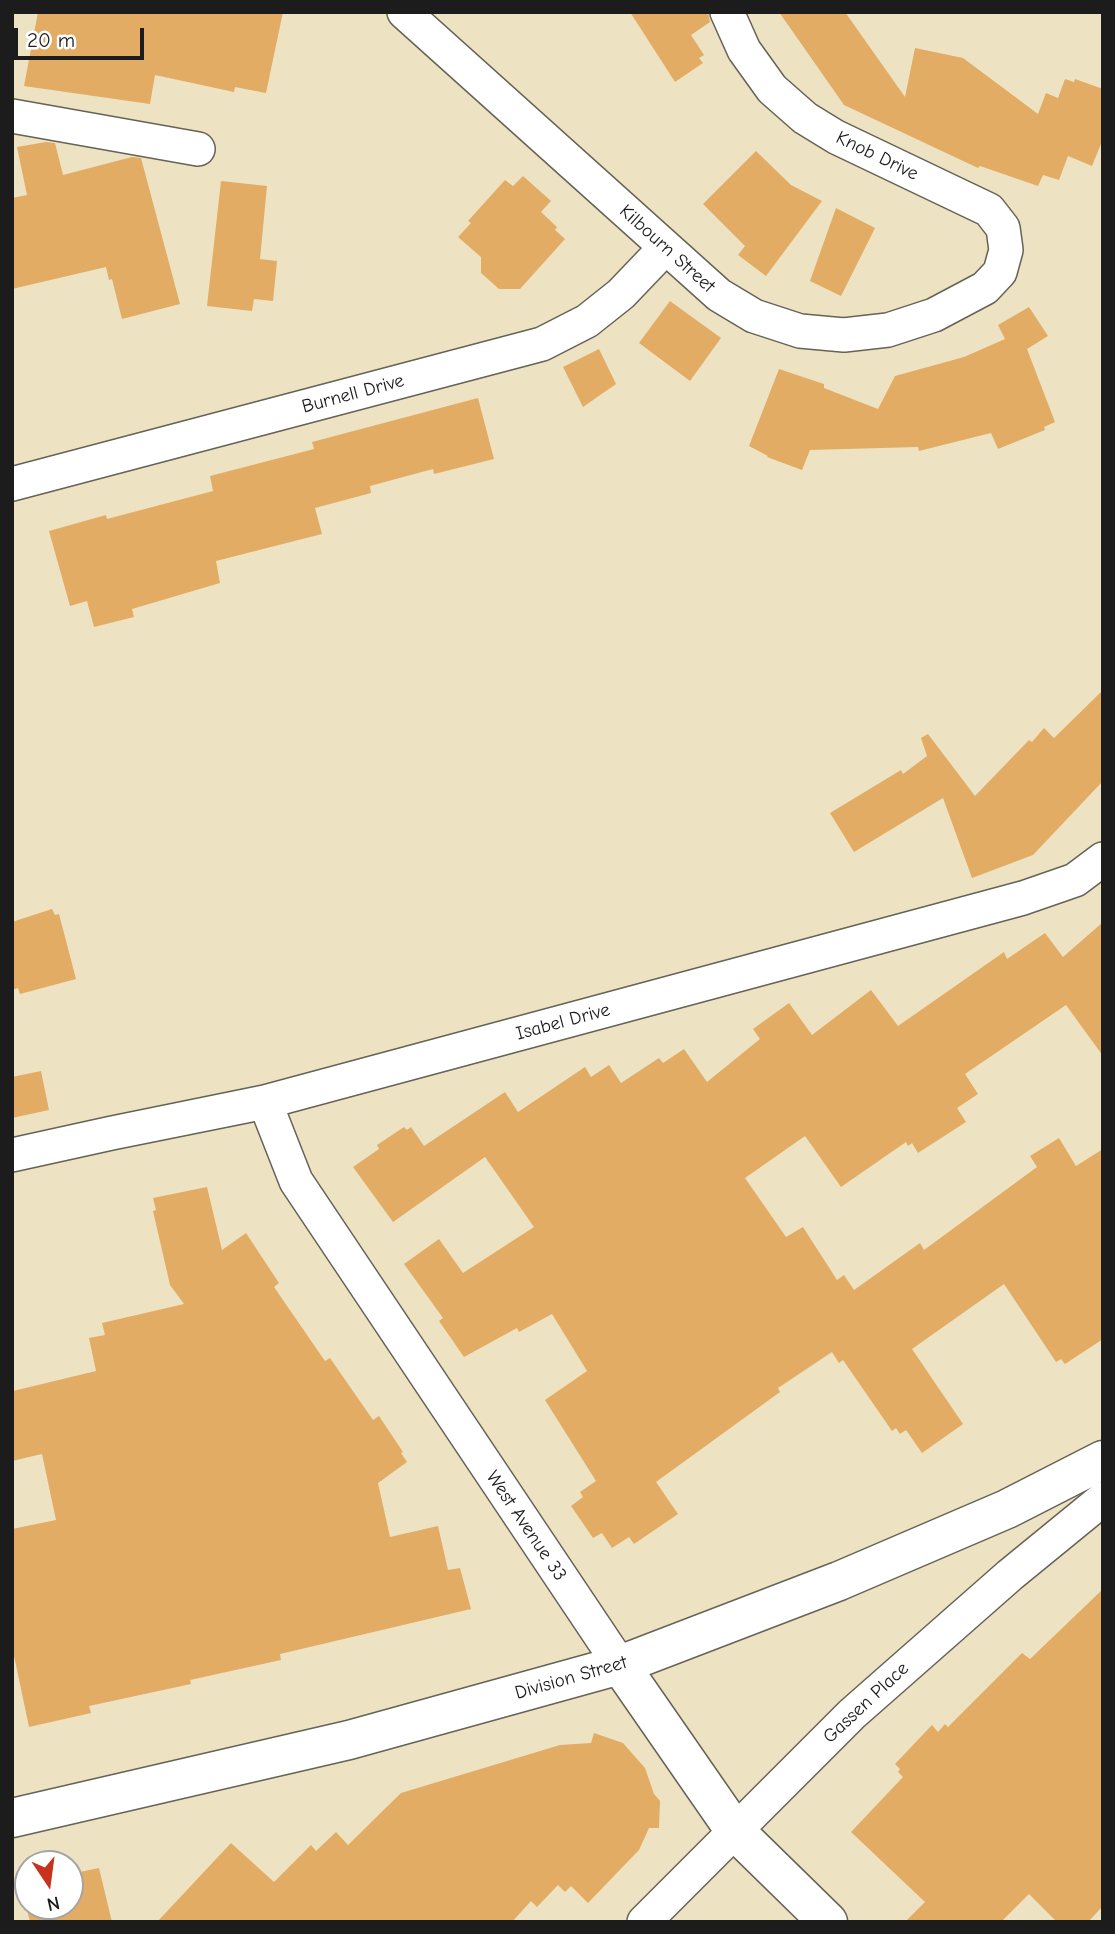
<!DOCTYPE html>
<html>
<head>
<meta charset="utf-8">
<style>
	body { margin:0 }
	#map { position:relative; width:1115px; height:1934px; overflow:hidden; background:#ede3c3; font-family:"Comic Neue",sans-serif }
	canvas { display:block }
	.frame { position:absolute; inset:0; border:14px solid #1c1c1c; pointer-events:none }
	.north { position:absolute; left:14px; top:1850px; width:70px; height:70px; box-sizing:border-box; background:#fff; border:2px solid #a4a4a4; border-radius:50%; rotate:167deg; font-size:19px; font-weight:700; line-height:28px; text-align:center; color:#1c1c1c }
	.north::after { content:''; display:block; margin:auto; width:24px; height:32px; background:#c8321e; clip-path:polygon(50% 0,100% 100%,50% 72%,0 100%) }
	.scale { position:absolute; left:14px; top:28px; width:130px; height:32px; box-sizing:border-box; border:4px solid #1c1c1c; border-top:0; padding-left:9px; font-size:21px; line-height:24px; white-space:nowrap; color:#1c1c1c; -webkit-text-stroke:5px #fff; paint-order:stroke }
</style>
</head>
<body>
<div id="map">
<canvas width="1115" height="1934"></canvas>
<div class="frame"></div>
<div class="north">N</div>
<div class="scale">20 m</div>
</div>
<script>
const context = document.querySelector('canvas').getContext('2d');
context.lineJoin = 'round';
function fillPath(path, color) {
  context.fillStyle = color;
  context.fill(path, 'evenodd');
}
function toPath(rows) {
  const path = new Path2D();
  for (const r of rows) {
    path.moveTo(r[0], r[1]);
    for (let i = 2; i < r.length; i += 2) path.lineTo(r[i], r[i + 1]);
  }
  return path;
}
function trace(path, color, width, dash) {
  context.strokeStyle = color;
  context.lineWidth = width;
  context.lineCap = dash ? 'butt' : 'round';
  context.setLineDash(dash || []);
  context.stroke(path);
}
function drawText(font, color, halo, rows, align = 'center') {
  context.font = font + ' "Comic Neue",sans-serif';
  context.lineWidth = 5;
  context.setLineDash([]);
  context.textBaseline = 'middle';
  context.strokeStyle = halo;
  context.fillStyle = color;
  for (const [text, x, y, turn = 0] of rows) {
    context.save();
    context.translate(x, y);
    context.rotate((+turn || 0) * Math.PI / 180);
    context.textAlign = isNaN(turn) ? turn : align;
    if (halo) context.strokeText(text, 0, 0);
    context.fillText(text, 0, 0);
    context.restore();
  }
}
fillPath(toPath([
	[38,12,283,12,266,93,235,87,234,92,155,75,150,104,24,86],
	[630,12,708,12,710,22,691,35,704,55,699,58,703,63,675,82],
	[779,12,845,12,905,97,915,48,963,58,1038,114,1046,93,1058,98,1065,79,1074,82,1075,79,1103,89,1103,139,1092,166,1068,156,1059,180,1043,175,1038,186,980,166,978,168,844,105],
	[46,142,55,143,63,175,132,157,141,158,180,304,122,319,112,279,109,280,106,267,12,289,12,198,27,195,17,147],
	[756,151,791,185,822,201,766,276,738,255,745,246,703,204],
	[523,176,551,201,541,212,557,227,555,230,565,239,520,289,499,289,481,273,481,257,458,237,471,223,468,221,505,180,513,186],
	[221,181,267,186,260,259,277,261,273,301,254,299,252,311,207,306],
	[836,208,875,228,841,296,810,281],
	[670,301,721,338,690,381,639,343],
	[1029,307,1048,336,1027,349,1055,422,1044,427,1045,430,998,449,991,433,919,451,918,447,810,450,802,470,767,457,768,456,749,446,779,369,824,384,824,388,878,409,895,376,964,357,1005,339,998,325],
	[599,349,616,384,583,407,563,367],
	[478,398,494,459,434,474,433,469,370,486,371,493,315,508,322,534,216,561,220,583,132,609,134,617,94,627,87,601,70,606,49,531,106,515,107,519,213,491,210,476,314,449,312,442],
	[1103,690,1103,781,1033,855,972,878,943,798,854,852,830,813,901,770,903,774,927,756,921,738,928,734,975,796,1029,740,1032,742,1044,728,1054,738],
	[52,909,55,915,59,914,76,979,20,994,18,988,12,990,12,922],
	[1103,922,1103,1056,1066,1005,965,1074,978,1094,957,1108,966,1122,918,1153,912,1143,908,1146,906,1142,841,1187,805,1136,745,1178,786,1237,803,1227,837,1280,844,1275,854,1290,920,1243,924,1250,1037,1167,1030,1156,1059,1138,1076,1166,1103,1149,1103,1339,1065,1364,1061,1359,1056,1362,1004,1284,912,1349,963,1424,922,1453,906,1430,900,1434,896,1428,892,1431,843,1360,839,1363,832,1352,778,1388,780,1392,656,1482,678,1514,634,1544,629,1537,612,1548,602,1533,593,1538,571,1506,583,1497,580,1492,596,1481,545,1400,587,1371,552,1314,519,1332,517,1328,464,1357,439,1321,443,1318,404,1264,439,1239,463,1273,534,1227,485,1157,393,1222,353,1167,379,1149,377,1145,404,1127,407,1130,411,1127,424,1146,505,1092,518,1112,585,1067,591,1077,609,1065,621,1083,659,1058,663,1063,684,1049,707,1082,760,1039,753,1029,789,1003,812,1035,871,990,898,1026,1004,952,1007,959,1045,933,1063,957],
	[41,1071,49,1110,12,1118,12,1077],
	[207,1187,222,1250,246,1233,279,1283,274,1287,325,1361,330,1358,373,1420,379,1416,403,1452,401,1453,407,1462,378,1483,390,1537,438,1526,448,1570,460,1568,471,1609,280,1654,281,1660,190,1680,191,1684,89,1706,91,1713,29,1727,12,1646,12,1529,56,1520,42,1454,12,1461,13,1391,96,1371,89,1338,105,1335,102,1323,184,1304,170,1285,153,1211,156,1210,153,1198],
	[1103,1589,1103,1906,1088,1922,1057,1922,1029,1894,1001,1922,905,1922,925,1902,851,1832,903,1777,898,1772,900,1769,895,1764,932,1725,938,1732,945,1724,948,1727,1022,1653,1030,1659],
	[594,1733,623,1743,645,1768,654,1794,660,1801,659,1828,649,1828,639,1850,588,1903,571,1886,565,1892,558,1885,537,1907,531,1901,512,1922,157,1922,231,1843,274,1882,311,1845,316,1851,336,1832,348,1845,401,1793,560,1745,591,1743],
	[99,1868,112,1922,30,1922,21,1885,28,1883,28,1906,70,1906,70,1874]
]), '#e2ac64');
const minor = toPath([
	[404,12,719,295,754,316,800,331,844,335,888,330,934,315,985,288,1000,272,1006,250,1003,228,989,210,836,137,805,118,772,89,744,50,727,12],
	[12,116,198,149],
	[12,484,542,344,587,321,621,294,665,248],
	[265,1102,296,1181,620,1665],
	[12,1155,112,1133,265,1102,1023,898,1075,880,1103,859],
	[644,1922,852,1714,1010,1575,1103,1499]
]);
const tertiary = toPath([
	[620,1665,735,1831,828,1922],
	[12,1818,349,1740,620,1665,839,1581,1007,1509,1103,1460]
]);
trace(minor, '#656256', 36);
trace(tertiary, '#656256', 41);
trace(minor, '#fff', 33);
trace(tertiary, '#fff', 38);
drawText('19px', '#1c1c1c', '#fff', [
	["Knob Drive",877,156,26],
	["Kilbourn Street",667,249,42],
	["Burnell Drive",353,394,-15],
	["Isabel Drive",563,1022,-15],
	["West Avenue 33",526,1526,56],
	["Division Street",571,1678,-16],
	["Gassen Place",866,1703,-43]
]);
</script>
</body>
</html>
